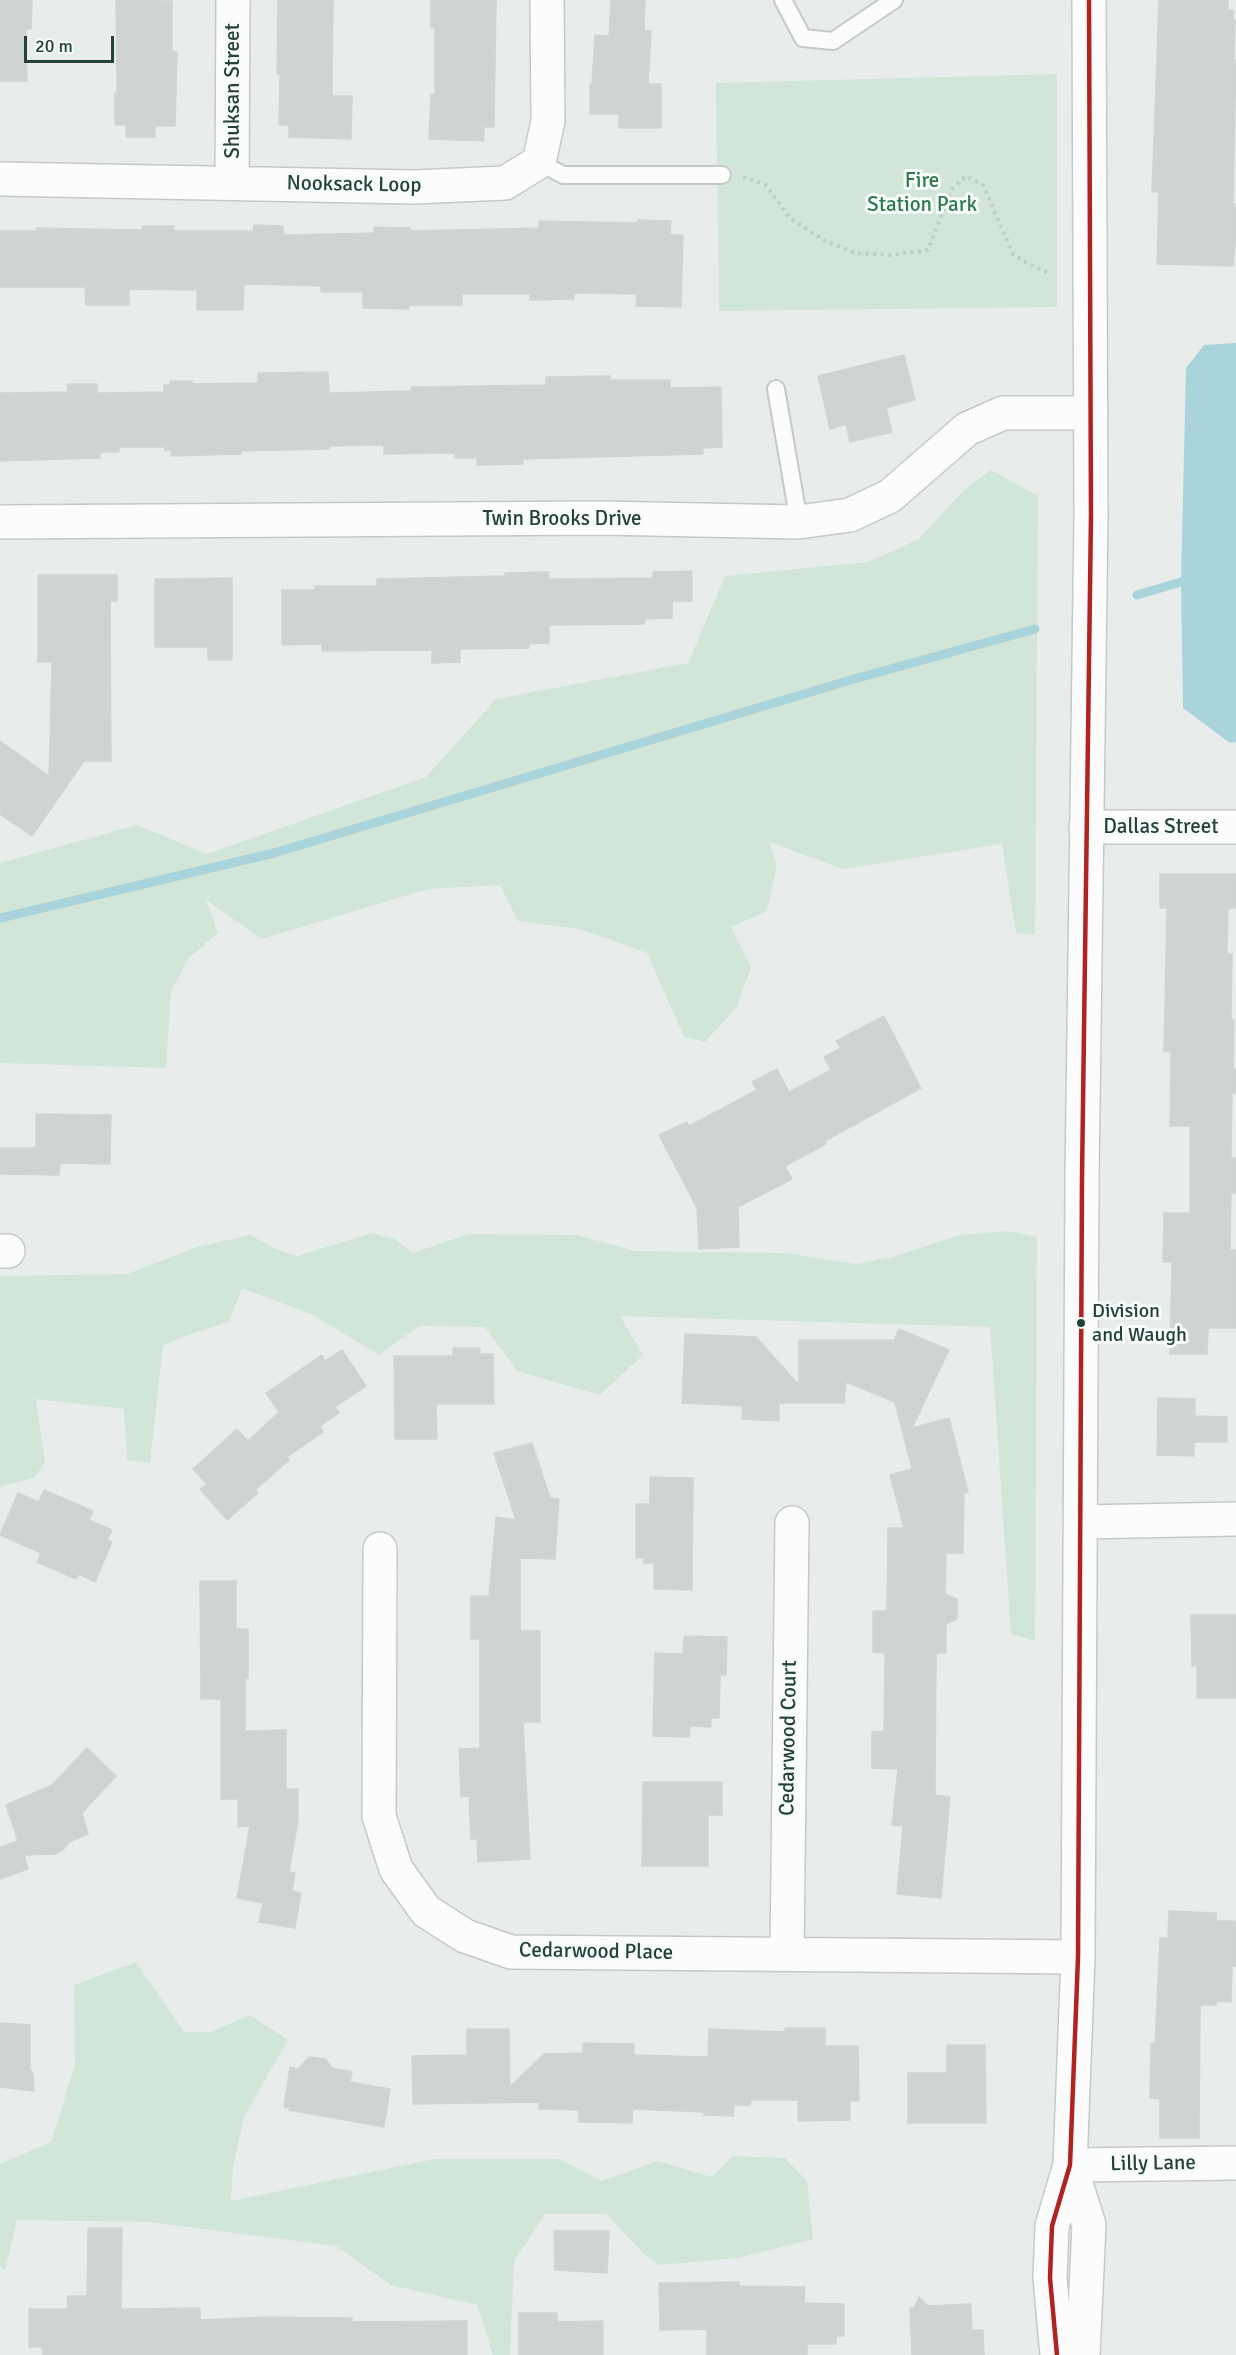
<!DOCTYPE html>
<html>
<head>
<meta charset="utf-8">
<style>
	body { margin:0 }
	#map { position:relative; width:1236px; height:2355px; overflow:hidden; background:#e8edeb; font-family:Signika,sans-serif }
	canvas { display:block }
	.scale { position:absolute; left:24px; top:36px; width:90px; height:27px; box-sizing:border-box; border:3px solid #24423a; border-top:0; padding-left:8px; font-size:18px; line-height:21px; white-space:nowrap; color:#24423a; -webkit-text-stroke:4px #f7fbf9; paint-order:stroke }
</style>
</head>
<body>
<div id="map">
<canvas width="1236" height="2355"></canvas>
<div class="scale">20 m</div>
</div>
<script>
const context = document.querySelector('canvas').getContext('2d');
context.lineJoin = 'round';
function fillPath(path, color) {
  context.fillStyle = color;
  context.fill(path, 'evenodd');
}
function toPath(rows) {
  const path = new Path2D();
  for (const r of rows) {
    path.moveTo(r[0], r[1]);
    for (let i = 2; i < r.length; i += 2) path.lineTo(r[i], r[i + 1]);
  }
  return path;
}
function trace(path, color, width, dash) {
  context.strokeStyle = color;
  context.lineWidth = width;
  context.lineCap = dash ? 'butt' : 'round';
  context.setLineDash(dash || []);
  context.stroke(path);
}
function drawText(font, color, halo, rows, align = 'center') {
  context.font = font + ' Signika,sans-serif';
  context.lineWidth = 6;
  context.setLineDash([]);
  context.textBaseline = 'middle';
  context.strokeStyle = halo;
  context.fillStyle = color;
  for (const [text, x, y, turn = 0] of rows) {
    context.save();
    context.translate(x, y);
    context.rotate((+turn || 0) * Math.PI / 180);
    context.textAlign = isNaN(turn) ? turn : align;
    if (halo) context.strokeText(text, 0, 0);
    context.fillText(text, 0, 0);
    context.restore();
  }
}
fillPath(toPath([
	[1057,74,1057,307,719,311,716,83],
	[991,470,1038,496,1035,935,1016,933,1002,844,843,869,769,842,777,864,767,911,731,927,751,967,737,1007,705,1042,684,1037,647,953,580,929,518,921,500,885,428,889,262,939,206,900,218,933,189,958,171,991,166,1068,0,1063,0,863,137,825,207,854,426,777,496,699,688,663,725,576,868,562,919,539,964,490],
	[1008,1231,1037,1237,1035,1641,1011,1634,990,1327,620,1316,643,1355,600,1395,517,1371,485,1327,419,1326,379,1355,313,1315,242,1288,229,1322,182,1337,163,1346,150,1463,127,1460,124,1409,36,1399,45,1462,34,1478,1,1486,0,1490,0,1276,127,1274,197,1247,250,1235,276,1249,297,1256,372,1233,395,1239,413,1253,469,1234,577,1235,635,1251,786,1253,856,1264,893,1257,960,1235],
	[136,1962,184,2032,211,2032,250,2015,288,2040,244,2117,233,2167,231,2201,434,2159,559,2159,602,2181,657,2161,712,2177,733,2156,785,2158,807,2181,813,2239,737,2258,660,2265,645,2255,606,2214,545,2214,514,2262,510,2355,493,2355,477,2305,391,2285,336,2246,148,2222,17,2220,5,2270,0,2267,0,2164,51,2142,75,2065,74,1985]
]), '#d1e6d8');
fillPath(toPath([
	[1236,343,1236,742,1230,743,1183,708,1181,582,1186,368,1204,345]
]), '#a9d4db');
trace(toPath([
	[1137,595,1191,579],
	[0,918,274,853,854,679,1035,629]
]), '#a9d4db', 9);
const building = toPath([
	[0,0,32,0,31,29,26,29,27,81,0,81,0,0],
	[116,0,172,1,172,52,177,52,175,126,155,126,155,137,126,137,126,125,115,125,115,93,117,93,116,0],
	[278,0,333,0,332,96,352,96,351,139,289,137,289,125,279,125,280,74,277,74,278,0],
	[431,0,496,0,494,127,484,127,484,141,429,139,431,94,435,95,435,28,431,28,431,0],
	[611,0,645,0,644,31,651,31,648,84,661,84,661,128,619,128,619,114,590,114,590,84,592,84,595,35,609,36,611,0],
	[1159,0,1228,0,1228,10,1233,10,1233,20,1235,20,1234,60,1236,60,1233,204,1236,204,1236,235,1233,266,1157,264,1159,192,1152,192,1159,0],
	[638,220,671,221,670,235,683,235,681,307,636,306,637,294,574,293,574,299,530,300,530,294,462,294,462,305,409,305,408,309,363,308,363,292,321,292,321,286,244,284,243,310,197,310,197,290,129,289,129,305,86,305,85,287,0,287,0,231,37,231,37,228,142,230,142,226,174,226,173,231,253,231,254,225,283,226,283,235,374,233,374,227,410,228,410,231,539,228,539,221,638,223,638,220],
	[904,355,915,400,886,408,892,432,850,442,846,424,830,429,818,376,904,355],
	[328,372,329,393,411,391,411,387,546,385,546,377,610,376,610,380,670,380,670,388,721,387,722,447,703,448,703,454,523,459,523,464,477,465,477,458,455,458,455,453,384,454,384,445,329,446,329,449,241,451,241,454,171,456,171,450,165,451,165,447,119,447,119,452,100,452,100,458,0,461,0,393,68,392,67,384,97,384,97,393,164,392,164,385,170,385,170,381,192,381,192,384,258,383,258,373,328,372],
	[692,571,692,601,672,601,672,618,645,619,645,624,549,625,549,643,529,644,529,648,460,649,460,662,432,663,432,650,322,651,322,644,282,645,282,590,315,590,315,586,377,586,377,579,505,576,505,573,549,572,549,579,653,578,653,572,692,571],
	[38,575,117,575,117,601,110,601,111,761,84,761,32,836,0,814,0,741,49,776,52,662,38,662,38,575],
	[232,578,232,660,208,660,208,647,155,647,155,579,232,578],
	[1160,874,1236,874,1236,908,1228,908,1227,954,1232,954,1231,1020,1234,1020,1233,1069,1236,1069,1236,1093,1232,1093,1231,1158,1236,1158,1236,1193,1231,1193,1230,1250,1236,1250,1236,1328,1208,1328,1207,1354,1170,1354,1172,1262,1163,1262,1164,1213,1190,1213,1190,1126,1170,1126,1171,1051,1164,1051,1167,908,1160,908,1160,874],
	[884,1016,921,1088,825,1141,826,1144,785,1166,792,1179,738,1207,739,1247,699,1249,697,1208,659,1135,687,1122,689,1126,757,1090,752,1082,777,1069,789,1092,831,1070,824,1057,841,1048,836,1041,884,1016],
	[36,1114,111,1115,110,1164,60,1163,59,1175,0,1174,0,1148,36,1148,36,1114],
	[899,1329,949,1350,912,1428,949,1418,968,1492,964,1493,963,1553,946,1553,945,1594,957,1599,957,1619,946,1624,946,1653,936,1653,935,1795,950,1797,941,1898,897,1894,903,1826,892,1825,898,1769,872,1768,872,1731,884,1732,885,1653,873,1652,873,1611,887,1611,888,1528,904,1528,890,1475,912,1469,895,1402,846,1382,844,1403,779,1403,779,1421,742,1419,743,1406,682,1403,685,1334,756,1337,799,1385,799,1340,894,1340,899,1329],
	[453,1348,480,1348,480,1354,493,1354,494,1404,436,1404,437,1439,395,1439,394,1356,453,1356,453,1348],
	[342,1350,366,1386,335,1407,339,1413,320,1426,323,1432,287,1457,289,1460,255,1490,258,1493,227,1520,200,1489,207,1484,193,1469,237,1429,248,1441,279,1412,266,1393,322,1355,325,1361,342,1350],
	[1158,1398,1195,1399,1195,1416,1227,1417,1227,1442,1194,1442,1194,1456,1157,1455,1158,1398],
	[532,1443,550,1498,559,1499,555,1559,520,1558,520,1631,540,1631,540,1722,523,1722,530,1859,478,1862,477,1839,471,1839,469,1796,461,1797,459,1749,480,1748,480,1639,471,1639,471,1596,489,1596,496,1517,516,1520,494,1453,532,1443],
	[650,1477,693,1478,692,1590,654,1589,654,1563,644,1563,644,1558,636,1558,636,1504,650,1504,650,1477],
	[44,1490,93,1511,89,1520,112,1530,107,1540,112,1542,95,1582,79,1574,76,1579,37,1562,41,1553,0,1535,18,1493,39,1502,44,1490],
	[200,1581,236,1581,236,1629,248,1629,248,1678,245,1678,245,1731,286,1730,286,1789,298,1789,298,1820,289,1872,295,1873,292,1891,301,1893,295,1928,259,1922,263,1903,237,1898,250,1826,238,1827,238,1799,221,1799,221,1699,201,1699,200,1581],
	[1191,1615,1236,1615,1236,1698,1197,1698,1197,1666,1192,1666,1191,1615],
	[684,1636,727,1637,726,1675,720,1675,719,1718,711,1718,711,1727,690,1726,689,1737,653,1736,655,1653,683,1654,684,1636],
	[87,1748,116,1776,82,1813,88,1834,69,1842,63,1850,55,1854,24,1855,28,1869,0,1879,0,1847,18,1841,6,1805,52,1785,87,1748],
	[643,1782,722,1782,722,1815,708,1815,708,1866,642,1866,643,1782],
	[1169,1911,1216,1913,1216,1921,1236,1921,1236,1966,1232,1966,1231,2002,1217,2001,1216,2005,1200,2005,1199,2138,1160,2138,1160,2099,1150,2098,1151,2043,1155,2044,1160,1938,1168,1938,1169,1911],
	[0,2023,30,2025,30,2069,33,2074,34,2091,0,2087,0,2023],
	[785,2028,825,2028,825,2046,858,2046,859,2101,850,2101,850,2120,798,2121,798,2100,751,2100,750,2105,734,2105,733,2116,704,2115,704,2112,633,2109,632,2123,579,2122,579,2110,539,2109,539,2102,413,2104,412,2056,467,2055,467,2029,509,2029,510,2087,544,2054,583,2053,583,2043,634,2044,634,2055,708,2057,709,2029,785,2032,785,2028],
	[947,2045,985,2045,986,2123,908,2123,908,2073,947,2073,947,2045],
	[309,2057,326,2059,332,2068,352,2072,350,2082,390,2089,384,2127,289,2110,290,2108,284,2107,290,2067,298,2069,309,2057],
	[88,2228,122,2228,121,2309,200,2308,200,2320,264,2317,352,2318,352,2322,467,2321,467,2355,43,2355,42,2347,29,2347,29,2309,68,2309,67,2296,87,2296,88,2228],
	[554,2231,609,2231,607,2273,555,2270,554,2231],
	[739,2282,739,2286,805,2287,804,2303,844,2304,844,2336,836,2336,836,2344,807,2344,807,2355,707,2355,707,2329,660,2330,659,2283,739,2282],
	[919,2297,928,2306,971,2304,972,2330,983,2330,984,2355,912,2355,910,2308,914,2308,919,2297],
	[519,2313,557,2313,557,2322,603,2321,603,2355,519,2355,519,2313]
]);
fillPath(building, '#cfd4d2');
trace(building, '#d1d6d4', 1.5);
const lane = toPath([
	[783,0,803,38,833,41,894,0],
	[539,162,563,175,722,175],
	[776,389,799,522]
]);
const street = toPath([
	[0,179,414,187,505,183,539,162,548,121,547,0],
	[232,183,233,0],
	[0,522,601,518,799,522,850,515,890,496,967,429,1003,413,1091,413],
	[1086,827,1236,827],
	[0,1251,8,1251],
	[1081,1522,1236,1519],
	[380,1549,379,1816,396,1869,426,1911,465,1936,511,1952,1078,1957],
	[787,1954,792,1523],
	[1070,2165,1236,2163]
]);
const secondary = toPath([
	[1070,2165,1089,2225,1083,2355],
	[1057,2355,1050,2278,1052,2226,1070,2165,1078,1957,1082,1178,1091,515,1089,0]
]);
trace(lane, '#c5cac8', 20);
trace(street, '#c5cac8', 36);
trace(secondary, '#c3cbc8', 36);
trace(toPath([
	[743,177,766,185,790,218,825,241,856,253,890,255,928,250,952,189,966,176,983,185,1013,254,1027,263,1051,274]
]), '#c3ccca', 4, [3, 4.5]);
trace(lane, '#fcfcfc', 16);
trace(street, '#fcfcfc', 33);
trace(secondary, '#fcfcfc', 33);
trace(toPath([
	[1057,2355,1050,2278,1052,2226,1070,2165,1078,1957,1082,1178,1091,515,1089,0]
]), '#b02321', 4.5);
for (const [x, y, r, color] of [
	[1081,1323,5,"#24423a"]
]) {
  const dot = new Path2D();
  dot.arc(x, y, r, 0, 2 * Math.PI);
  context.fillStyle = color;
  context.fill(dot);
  trace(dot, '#f7fbf9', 2);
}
drawText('20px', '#24423a', '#f7fbf9', [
	["Division",1092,1312],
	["and Waugh",1092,1336]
], 'left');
drawText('21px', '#24423a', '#f7fbf9', [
	["Shuksan Street",233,91,-90],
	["Nooksack Loop",354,185,1],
	["Twin Brooks Drive",562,519],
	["Dallas Street",1161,827],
	["Cedarwood Court",789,1738,-89],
	["Cedarwood Place",596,1952,1],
	["Lilly Lane",1153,2164,-1]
]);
drawText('21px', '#2d7a4b', '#f7fbf9', [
	["Fire",922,181],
	["Station Park",922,205]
]);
</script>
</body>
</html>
